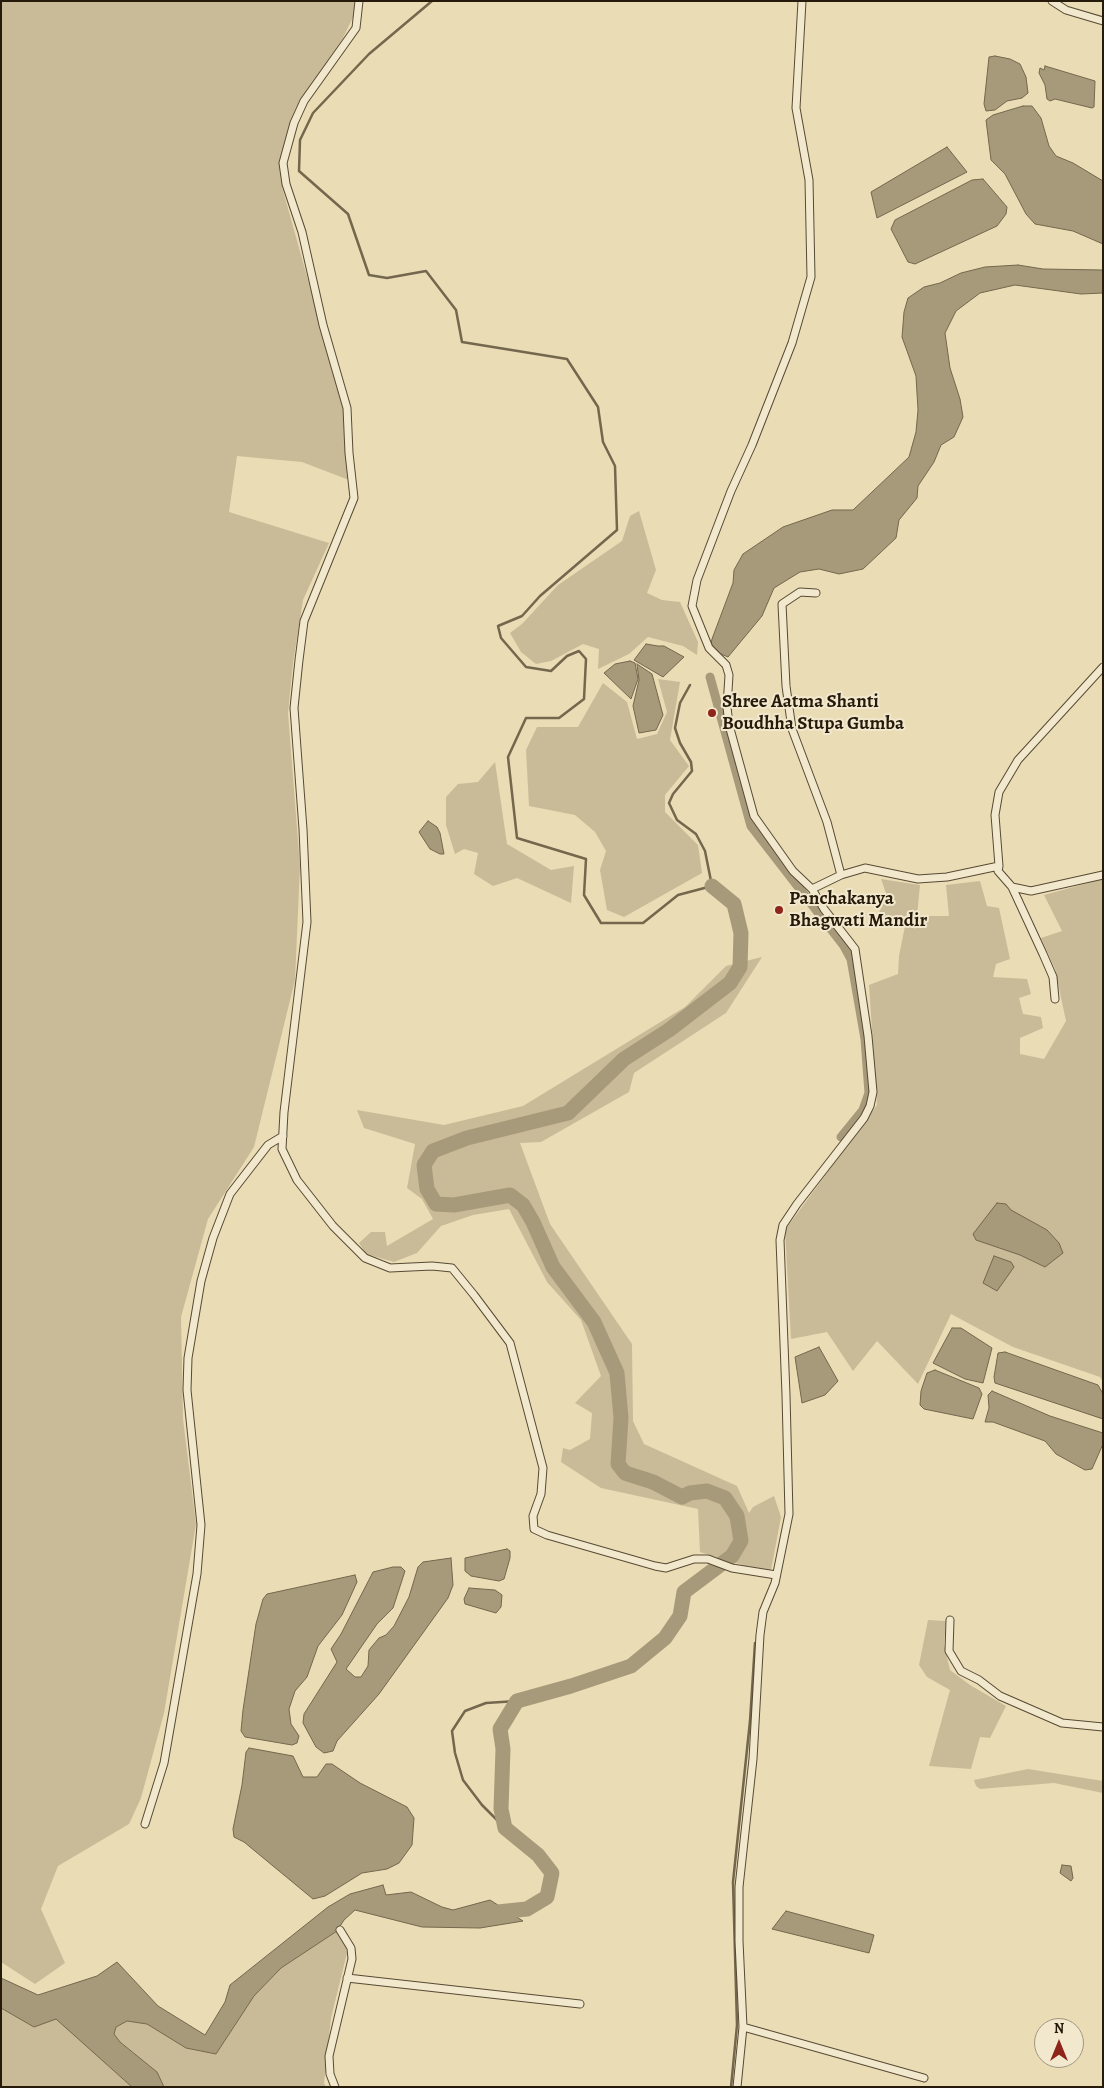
<!DOCTYPE html>
<html>
<head>
<meta charset="utf-8">
<style>
	body { margin:0 }
	#map { position:relative; width:1104px; height:2088px; overflow:hidden; background:#eadcb4; font-family:Alegreya,serif }
	canvas { display:block }
	.frame { position:absolute; inset:0; border:2px solid #261a0a; pointer-events:none }
	.north { position:absolute; left:1034px; top:2018px; width:50px; height:50px; box-sizing:border-box; background:#f1e8ce; border:1px solid #a09680; border-radius:50%; rotate:0deg; font-size:14px; font-weight:700; line-height:20px; text-align:center; color:#261a0a }
	.north::after { content:''; display:block; margin:auto; width:18px; height:22px; background:#8f2418; clip-path:polygon(50% 0,100% 100%,50% 72%,0 100%) }
</style>
</head>
<body>
<div id="map">
<canvas width="1104" height="2088"></canvas>
<div class="frame"></div>
<div class="north">N</div>
</div>
<script>
const context = document.querySelector('canvas').getContext('2d');
context.lineJoin = 'round';
function fillPath(path, color) {
  context.fillStyle = color;
  context.fill(path, 'evenodd');
}
function toPath(rows) {
  const path = new Path2D();
  for (const r of rows) {
    path.moveTo(r[0], r[1]);
    for (let i = 2; i < r.length; i += 2) path.lineTo(r[i], r[i + 1]);
  }
  return path;
}
function trace(path, color, width, dash) {
  context.strokeStyle = color;
  context.lineWidth = width;
  context.lineCap = dash ? 'butt' : 'round';
  context.setLineDash(dash || []);
  context.stroke(path);
}
function drawText(font, color, halo, rows, align = 'center') {
  context.font = font + ' Alegreya,serif';
  context.lineWidth = 4;
  context.setLineDash([]);
  context.textBaseline = 'middle';
  context.strokeStyle = halo;
  context.fillStyle = color;
  for (const [text, x, y, turn = 0] of rows) {
    context.save();
    context.translate(x, y);
    context.rotate((+turn || 0) * Math.PI / 180);
    context.textAlign = isNaN(turn) ? turn : align;
    if (halo) context.strokeText(text, 0, 0);
    context.fillText(text, 0, 0);
    context.restore();
  }
}
fillPath(toPath([
	[1,1,354,1,354,15,343,38,296,108,288,129,281,157,282,187,344,409,349,480,302,462,237,456,229,512,329,543,303,600,293,663,288,713,300,866,295,980,254,1147,208,1219,181,1317,183,1419,196,1524,164,1713,141,1798,129,1824,58,1866,41,1909,65,1963,35,1984,1,1962],
	[639,511,656,570,647,593,662,600,680,602,698,642,697,655,683,646,648,637,629,654,598,669,599,649,583,644,551,661,536,664,521,652,510,633,522,624,558,585,622,541,630,516],
	[658,679,680,682,670,740,689,766,665,795,665,812,698,845,702,873,624,917,607,910,600,870,606,851,595,832,575,815,529,806,526,750,537,727,578,727,603,683,627,702,637,739,657,734,667,712],
	[495,762,507,844,551,870,574,866,571,903,517,878,493,886,474,874,478,853,464,849,455,854,446,825,446,797,458,784,478,782],
	[881,879,920,885,917,916,949,916,946,885,980,881,987,906,999,908,1010,959,996,964,993,977,1027,979,1031,994,1019,998,1023,1014,1041,1017,1043,1028,1020,1038,1020,1054,1044,1059,1066,1021,1055,969,1041,938,1062,931,1044,895,1103,879,1103,1382,1100,1377,1013,1347,951,1314,918,1384,877,1341,853,1371,827,1332,791,1339,785,1230,877,1105,869,985,898,974,899,956,906,921,873,925,887,896],
	[762,957,726,1013,634,1073,629,1092,541,1142,520,1143,550,1224,632,1344,633,1421,644,1444,737,1486,749,1513,753,1507,774,1496,781,1517,771,1570,746,1566,700,1552,698,1509,601,1488,561,1462,563,1448,570,1450,590,1439,592,1413,575,1403,601,1376,581,1320,547,1282,509,1209,473,1215,441,1226,417,1253,394,1262,366,1254,359,1243,371,1232,385,1232,387,1246,433,1219,422,1199,407,1188,415,1144,364,1128,357,1110,444,1125,523,1106,685,1007,726,966],
	[928,1620,946,1621,944,1644,950,1670,970,1685,1006,1706,990,1738,980,1737,971,1769,929,1766,950,1690,927,1677,919,1665],
	[1028,1769,1103,1781,1103,1793,1054,1783,980,1789,976,1786,974,1780],
	[337,1931,346,1946,347,1953,331,2018,324,2083,326,2087,164,2087,157,2072,120,2042,114,2034,116,2027,127,2021,147,2024,186,2048,216,2054,254,1996,281,1968],
	[1,2008,34,2027,56,2018,132,2087,1,2087]
]), '#c9bb97');
const water = toPath([
	[995,56,1010,59,1020,64,1026,77,1028,93,1022,98,1007,101,995,110,986,111,984,104,989,57,995,56],
	[1045,66,1095,81,1094,107,1092,108,1055,99,1050,101,1047,99,1045,85,1039,73,1040,68,1044,70,1045,66],
	[1023,106,1032,106,1041,118,1049,146,1056,156,1073,163,1103,181,1103,244,1073,231,1035,224,1026,214,1005,174,991,160,986,120,993,115,1023,106],
	[947,147,967,172,877,218,871,192,947,147],
	[983,179,1007,207,1006,214,997,226,915,264,908,262,891,229,895,220,972,180,983,179],
	[1018,265,1043,269,1103,270,1103,293,1081,294,1015,285,980,293,956,311,945,333,950,368,960,399,963,417,954,437,941,445,934,462,918,486,917,498,899,520,896,538,863,569,839,574,819,569,800,572,774,588,762,616,728,657,721,654,711,644,712,639,733,583,734,570,743,554,783,527,832,510,853,510,909,457,916,432,918,410,916,376,902,337,904,312,908,298,924,287,940,283,961,273,985,267,1018,265],
	[646,644,658,646,664,646,684,657,663,677,634,660,646,644],
	[630,661,635,663,638,679,631,699,604,673,615,664,630,661],
	[637,664,652,674,663,715,656,730,639,733,633,706,639,680,637,664],
	[428,821,437,827,440,833,444,854,440,854,430,849,419,832,428,821],
	[997,1203,1006,1204,1011,1210,1047,1230,1059,1243,1063,1253,1045,1267,1020,1255,976,1240,973,1234,997,1203],
	[994,1256,1011,1262,1014,1267,997,1291,983,1283,994,1256],
	[952,1328,961,1328,992,1348,983,1383,965,1379,933,1363,952,1328],
	[819,1347,838,1381,825,1395,802,1403,795,1357,819,1347],
	[1005,1352,1098,1385,1103,1394,1103,1419,995,1383,994,1377,998,1353,1005,1352],
	[935,1370,979,1388,982,1394,973,1419,924,1409,920,1405,921,1391,927,1373,935,1370],
	[992,1391,1050,1416,1103,1433,1103,1444,1092,1469,1085,1470,1056,1454,1045,1441,993,1422,985,1422,989,1408,988,1395,992,1391],
	[507,1549,510,1551,510,1558,504,1579,499,1581,471,1576,465,1571,465,1558,507,1549],
	[451,1558,453,1585,448,1598,379,1694,337,1741,333,1751,324,1753,316,1747,303,1723,304,1714,337,1662,331,1649,341,1634,373,1572,393,1567,401,1567,405,1571,393,1608,377,1624,346,1669,355,1677,361,1677,368,1666,369,1650,379,1638,386,1635,394,1626,409,1597,418,1567,423,1562,451,1558],
	[355,1575,357,1582,342,1615,318,1646,307,1677,295,1691,289,1709,291,1724,299,1736,297,1743,292,1745,245,1737,241,1731,243,1710,256,1624,263,1599,267,1594,355,1575],
	[469,1588,495,1590,502,1595,501,1607,496,1613,465,1604,464,1599,469,1588],
	[249,1748,293,1756,303,1777,317,1777,326,1764,332,1764,360,1783,407,1807,414,1818,412,1845,399,1863,387,1869,362,1873,325,1896,313,1899,244,1842,234,1837,233,1829,242,1785,246,1752,249,1748],
	[1062,1865,1071,1866,1073,1878,1071,1881,1060,1873,1062,1865],
	[383,1885,386,1895,411,1892,442,1907,453,1910,490,1900,523,1921,480,1928,422,1927,355,1910,344,1920,337,1931,281,1968,254,1996,216,2054,186,2048,147,2024,127,2021,116,2027,114,2034,120,2042,157,2072,164,2087,132,2087,56,2019,34,2027,1,2008,1,1978,38,1995,97,1976,117,1962,158,2006,205,2035,225,2002,230,1985,328,1907,350,1894,383,1885],
	[786,1911,874,1935,869,1953,772,1929,786,1911]
]);
fillPath(water, '#a79a7a');
trace(water, '#73674d', 1);
trace(toPath([
	[432,1,369,54,313,113,300,140,299,171,348,214,369,275,387,278,426,271,456,310,462,342,567,359,598,407,603,442,615,466,617,530,540,596,522,616,498,626,501,638,526,667,551,671,567,656,579,651,586,659,584,699,559,718,526,718,508,757,517,838,586,859,584,895,601,923,643,923,678,895,712,886,705,851,696,834,677,820,669,803,673,794,692,771,691,762,680,743,675,728,680,703,690,685],
	[505,1828,482,1805,463,1780,455,1753,452,1731,465,1711,486,1703,517,1701],
	[731,2087,737,2025,733,1882,750,1721,755,1643]
]), '#73674d', 2.5);
trace(toPath([
	[710,677,751,826,844,946,851,959,865,1039,869,1093,863,1110,841,1137]
]), '#a79a7a', 9);
trace(toPath([
	[488,1913,527,1909,547,1897,552,1873,538,1855,505,1828,501,1809,503,1749,500,1729,517,1701,571,1686,631,1666,665,1638,680,1616,684,1592,732,1556,741,1541,737,1516,725,1498,707,1491,690,1493,682,1497,653,1482,625,1473,618,1464,621,1418,617,1373,594,1322,553,1267,533,1222,523,1205,510,1195,454,1205,436,1204,427,1189,424,1165,433,1151,467,1138,568,1113,624,1059,669,1030,730,983,740,967,741,933,734,904,712,886]
]), '#a79a7a', 15);
const minor = toPath([
	[359,1,356,28,304,101,294,123,283,163,286,184,302,232,323,325,347,408,349,453,354,498,304,621,299,660,294,708,303,829,307,922,284,1112,282,1149,297,1180,333,1226,365,1258,390,1268,432,1266,452,1268,474,1295,510,1343,543,1468,541,1494,533,1516,534,1529,547,1535,655,1566,666,1568,694,1559,708,1559,732,1568,776,1575],
	[1052,1,1066,10,1103,21],
	[816,593,800,592,782,604,786,686,792,729,827,822,841,875],
	[999,866,998,871,1012,887,1043,954,1053,977,1055,999],
	[1012,887,1031,891,1103,875],
	[812,889,841,875,865,868,918,879,947,877,999,866,995,815,999,792,1018,760,1103,667],
	[950,1620,949,1651,961,1671,979,1680,1000,1696,1062,1723,1103,1727],
	[145,1824,164,1763,197,1574,201,1525,187,1390,188,1358,201,1281,213,1238,230,1194,268,1145,283,1136],
	[347,1978,580,2004],
	[743,2027,924,2078],
	[335,2087,330,2074,329,2056,352,1959,351,1948,340,1930],
	[737,2087,743,2027,739,1941,739,1887,753,1759,760,1635,763,1612,775,1583,789,1514,786,1395,780,1240,783,1225,797,1204,864,1118,870,1106,873,1092,868,1036,855,949,824,909,812,889,793,871,754,816,729,725,727,707,729,675,726,665,709,648,692,606,697,580,731,491,752,445,792,343,811,277,809,180,796,108,802,1]
]);
trace(minor, '#574a34', 9);
trace(minor, '#f1e8ce', 7);
for (const [x, y, r, color] of [
	[712,713,5,"#8f2418"],
	[779,910,5,"#8f2418"]
]) {
  const dot = new Path2D();
  dot.arc(x, y, r, 0, 2 * Math.PI);
  context.fillStyle = color;
  context.fill(dot);
  trace(dot, '#f1e8ce', 2);
}
drawText('bold 19px', '#261a0a', '#f1e8ce', [
	["Shree Aatma Shanti",722,702],
	["Boudhha Stupa Gumba",722,724],
	["Panchakanya",789,899],
	["Bhagwati Mandir",789,921]
], 'left');
</script>
</body>
</html>
